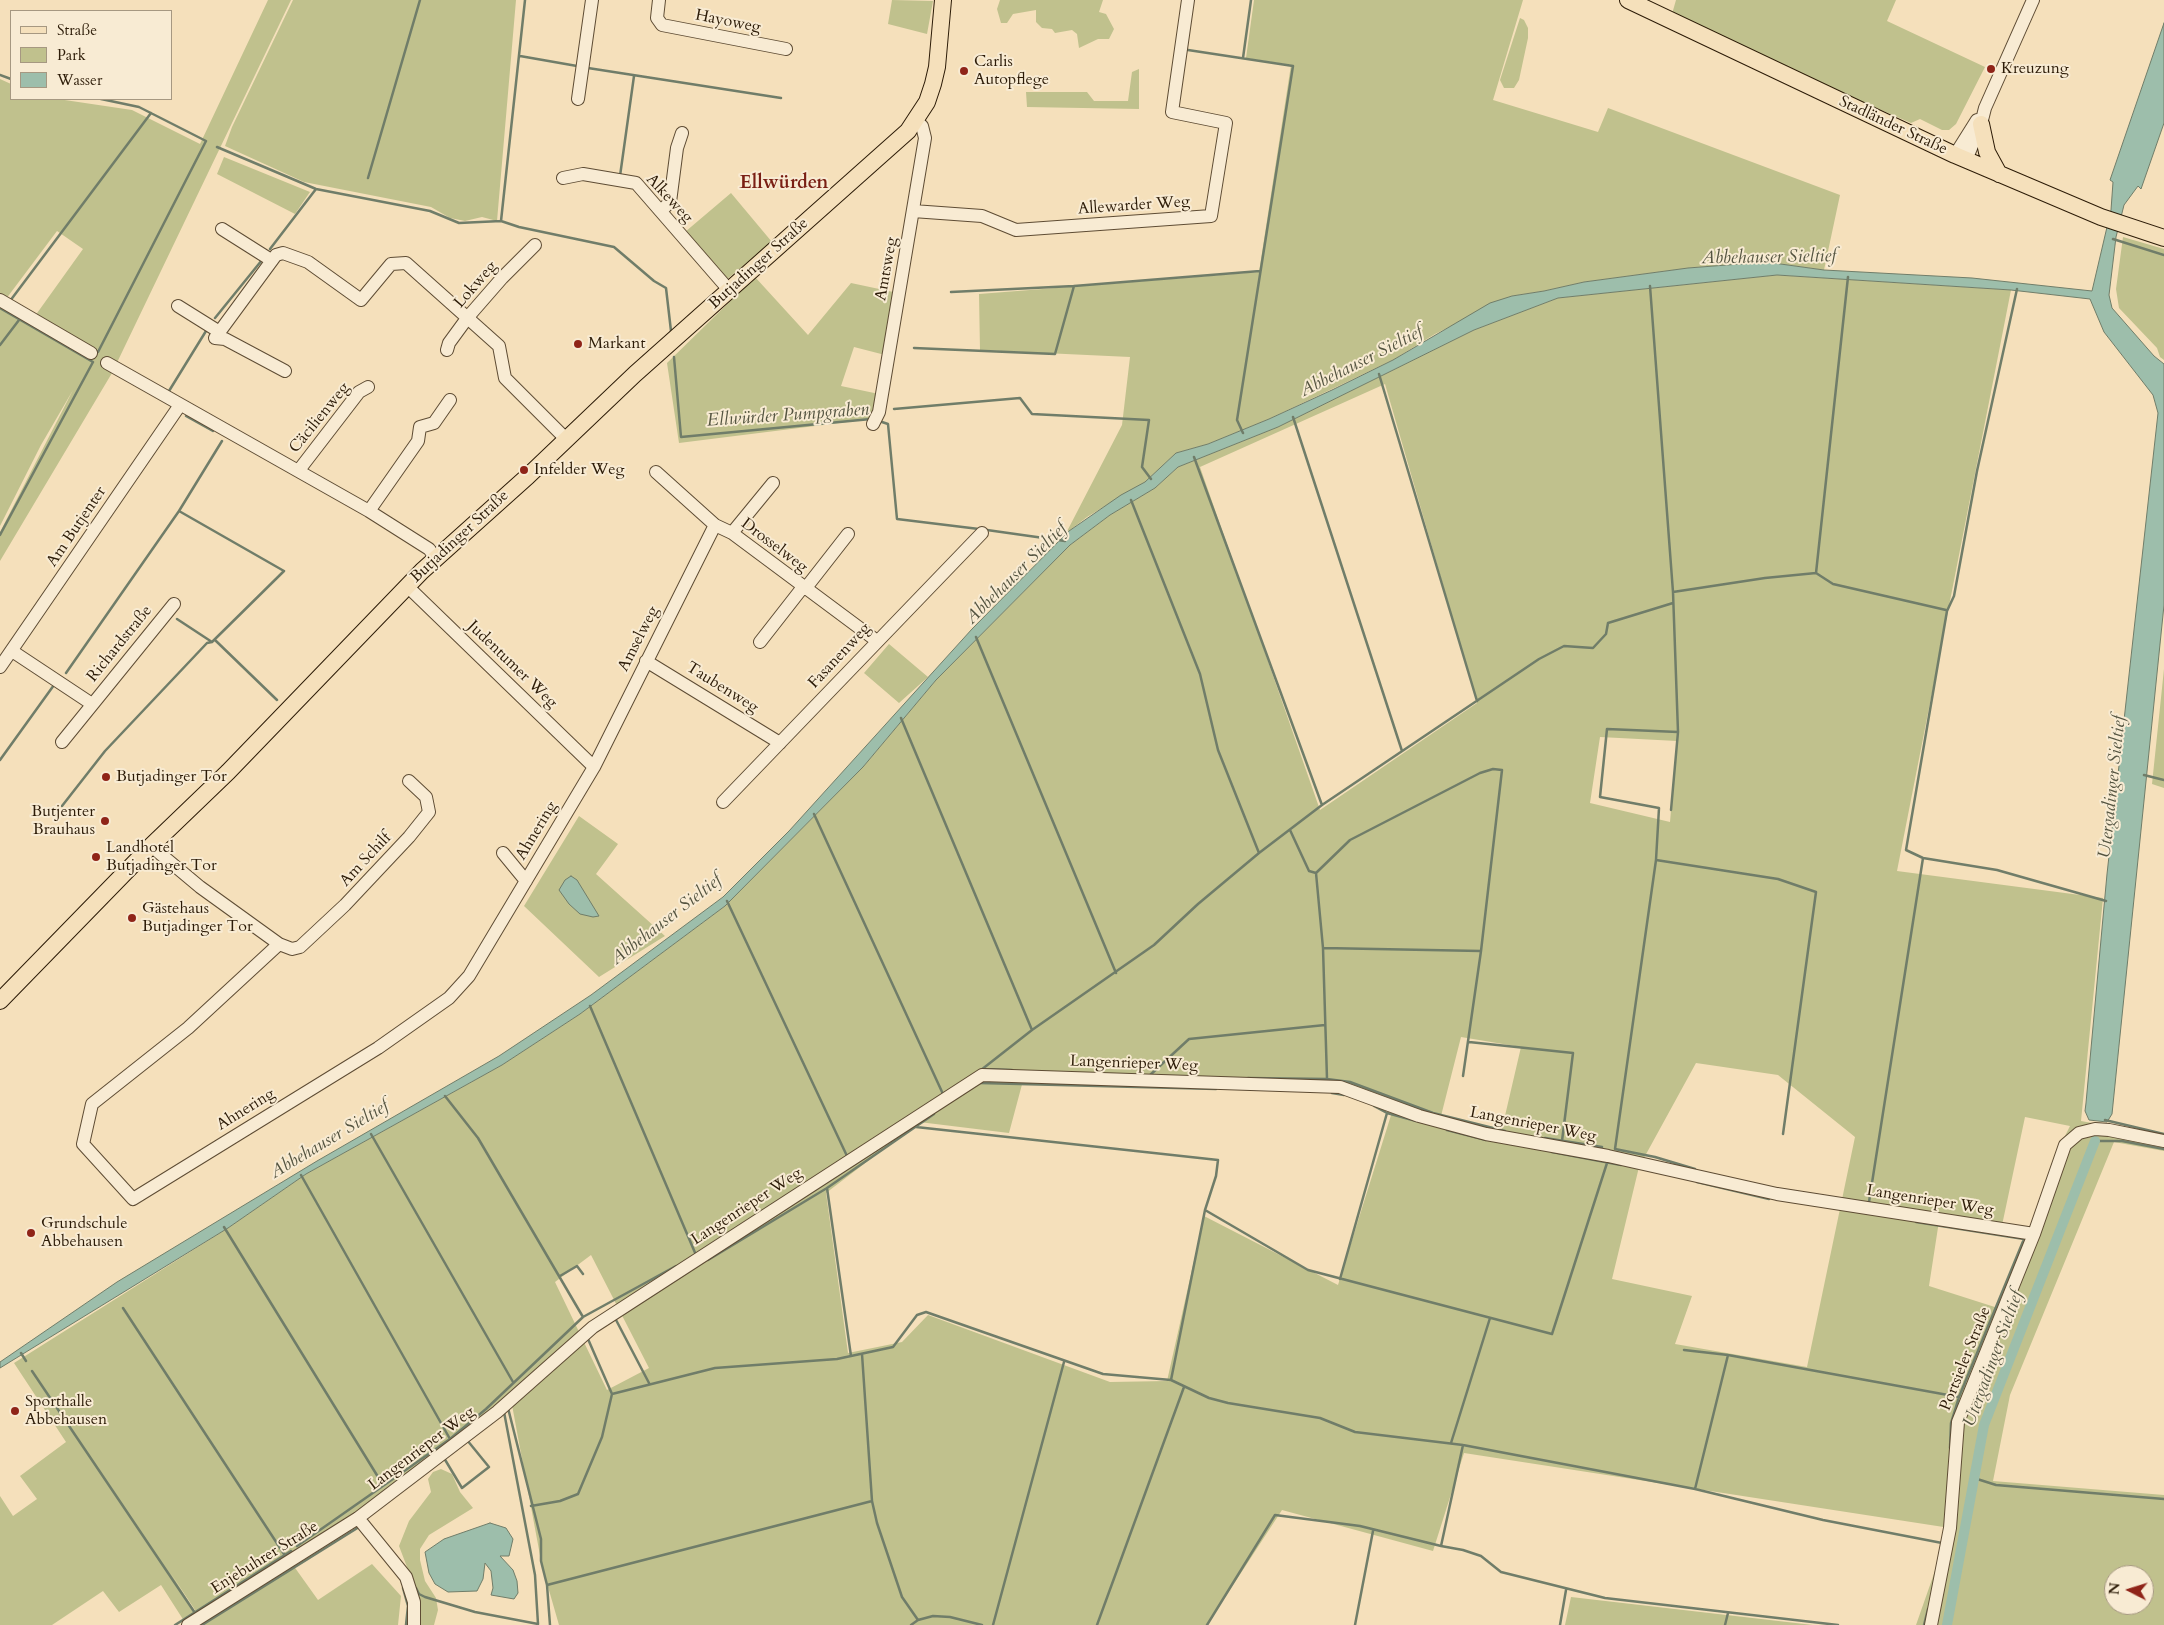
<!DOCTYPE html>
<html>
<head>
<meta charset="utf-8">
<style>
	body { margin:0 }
	#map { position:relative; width:2164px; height:1625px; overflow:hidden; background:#f5e0bb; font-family:Cardo,serif }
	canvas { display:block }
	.legend { position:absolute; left:10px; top:10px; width:162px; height:90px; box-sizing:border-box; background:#f8ebd3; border:1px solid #a69881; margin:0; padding:6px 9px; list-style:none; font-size:15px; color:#2c1b07 }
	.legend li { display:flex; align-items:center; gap:10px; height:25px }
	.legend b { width:25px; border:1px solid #a69881 }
	.north { position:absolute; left:2104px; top:1565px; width:50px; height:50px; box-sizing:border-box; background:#f8ebd3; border:1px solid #a69881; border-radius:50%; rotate:275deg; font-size:14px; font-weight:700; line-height:20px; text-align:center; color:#2c1b07 }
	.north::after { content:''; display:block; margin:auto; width:18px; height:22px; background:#8f2418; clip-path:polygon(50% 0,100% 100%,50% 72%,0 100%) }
</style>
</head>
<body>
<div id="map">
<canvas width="2164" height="1625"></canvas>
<ul class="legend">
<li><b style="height:6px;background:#f5e0bb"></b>Straße</li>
<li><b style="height:14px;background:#c0c18d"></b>Park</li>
<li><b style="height:14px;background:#9dbeab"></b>Wasser</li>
</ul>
<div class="north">N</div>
</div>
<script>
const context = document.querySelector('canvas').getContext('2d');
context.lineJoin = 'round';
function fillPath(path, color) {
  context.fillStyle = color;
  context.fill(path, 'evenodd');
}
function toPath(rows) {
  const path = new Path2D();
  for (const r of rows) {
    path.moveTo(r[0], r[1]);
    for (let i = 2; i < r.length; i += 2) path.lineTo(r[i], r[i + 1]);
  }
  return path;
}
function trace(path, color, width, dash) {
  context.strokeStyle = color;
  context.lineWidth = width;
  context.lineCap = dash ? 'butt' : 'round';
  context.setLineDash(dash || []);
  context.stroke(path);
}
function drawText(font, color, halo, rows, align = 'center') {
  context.font = font + ' Cardo,serif';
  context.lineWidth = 4;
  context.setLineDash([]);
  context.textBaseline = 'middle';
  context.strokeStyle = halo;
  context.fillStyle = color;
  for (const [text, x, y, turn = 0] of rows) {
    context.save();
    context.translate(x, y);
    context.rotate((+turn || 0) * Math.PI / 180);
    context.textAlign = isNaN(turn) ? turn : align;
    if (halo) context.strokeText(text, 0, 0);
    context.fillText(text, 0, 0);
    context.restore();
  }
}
fillPath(toPath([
	[268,0,291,0,112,373,0,561,0,532,73,390,41,445,0,526,0,79,11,84,11,99,58,99,132,110,200,144],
	[57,231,83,249,35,316,6,299],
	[293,0,516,0,497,221,482,217,465,221,450,218,431,207,304,182,225,146,232,127],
	[892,0,933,1,927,34,888,24],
	[1000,0,1103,0,1099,12,1106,14,1114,29,1109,39,1098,39,1079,48,1077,34,1072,30,1055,33,1052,29,1042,28,1036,22,1036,10,1013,14,1007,23,1001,23,997,9],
	[1254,0,1523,0,1493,100,1598,132,1608,108,1840,195,1824,270,1766,262,1689,268,1584,282,1544,291,1512,296,1435,334,1393,360,1269,419,1208,444,1176,453,1145,482,1087,517,1069,531,1062,541,1122,425,1130,357,980,350,979,294,1259,272,1291,65,1246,58],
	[1676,0,1896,0,1887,21,1985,67,1956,124,1949,130,1942,130,1920,119,1911,123,1780,66,1672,14],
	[1520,18,1524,20,1528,28,1528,38,1519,80,1514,88,1504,88,1500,80],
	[1139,69,1139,109,1027,107,1026,92,1087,92,1094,101,1128,101,1132,72],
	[224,157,310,192,295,214,217,174],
	[731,193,772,242,726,280,685,232],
	[2123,237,2164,249,2164,360,2160,357,2157,348,2119,308,2116,289],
	[1777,275,2011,290,1897,871,2103,898,2081,1121,2164,1136,2164,1151,2114,1142,2010,1395,1993,1481,2164,1495,2164,1625,1916,1625,1950,1528,1464,1453,1433,1551,1282,1510,1207,1625,559,1625,542,1566,512,1405,391,1490,199,1616,170,1572,198,1616,186,1624,161,1585,119,1612,103,1591,52,1625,0,1625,0,1496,13,1516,37,1499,20,1476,66,1442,14,1363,228,1228,306,1174,502,1065,580,1014,725,906,863,767,936,680,1070,545,1110,515,1155,488,1178,467,1278,427,1474,330,1558,298],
	[1385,384,1477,703,1320,810,1200,467],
	[1600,737,1677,741,1670,822,1590,803],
	[1461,1037,1521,1047,1501,1133,1441,1116],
	[1696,1063,1778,1075,1855,1137,1807,1367,1675,1344,1692,1296,1612,1279,1639,1167],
	[1024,1077,1324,1082,1392,1112,1338,1285,1204,1216,1167,1381,1110,1382,928,1315,902,1342,848,1353,826,1193,919,1122,1009,1133],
	[2025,1117,2070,1126,2061,1144,2001,1309,1929,1286,1939,1221,2001,1230],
	[591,1255,649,1368,607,1390,555,1282],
	[2114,1575,2144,1575,2144,1605,2114,1605],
	[755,277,808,335,851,283,898,293,889,356,854,347,841,386,879,394,871,419,679,443,667,363],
	[889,644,928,677,899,703,864,673],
	[2164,669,2164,788,2152,784],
	[579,816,618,844,596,874,665,936,599,977,524,906],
	[441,1469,452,1474,460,1492,473,1508,429,1535,420,1549,420,1560,425,1581,436,1598,438,1610,434,1625,412,1625,415,1588,399,1546,409,1521,431,1492,428,1479,433,1472],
	[372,1564,401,1596,398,1625,195,1625,293,1565,318,1600],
	[1571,1597,1813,1625,1565,1625]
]), '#c0c18d');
const water = toPath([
	[2164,23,2164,123,2141,189,2138,186,2124,205,2116,237,2109,295,2112,308,2154,356,2164,364,2164,605,2112,1114,2107,1122,2089,1120,2085,1111,2086,1103,2107,874,2158,413,2153,395,2104,332,2090,299,2011,290,1777,275,1558,298,1474,330,1278,427,1178,467,1155,488,1110,515,1070,545,936,680,863,767,725,906,580,1014,502,1065,306,1174,228,1228,0,1368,0,1362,117,1282,317,1161,499,1056,591,995,723,897,789,831,972,629,1069,531,1121,495,1145,482,1176,453,1208,444,1269,419,1332,390,1393,360,1490,303,1512,296,1544,291,1584,282,1688,268,1766,262,1824,270,1972,278,2092,291,2111,210,2113,182,2110,180,2164,23],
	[571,876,577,880,599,916,593,917,580,914,569,904,559,890,565,880,571,876],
	[490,1523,506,1528,513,1539,509,1556,500,1556,513,1570,517,1581,518,1593,514,1599,491,1595,493,1588,491,1571,485,1563,483,1579,477,1591,448,1592,435,1584,429,1573,425,1552,444,1539,490,1523]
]);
fillPath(water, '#9dbeab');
trace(water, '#707d69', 1);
trace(toPath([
	[1188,50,1293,66,1237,420,1243,433],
	[520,56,577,66],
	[1243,58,1251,0],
	[588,68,781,98],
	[0,75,11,79],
	[217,147,316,189,430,211,459,223,501,221,519,227,614,247,654,281,666,288,671,331],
	[620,176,634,76],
	[368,178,420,0],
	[501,221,525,0],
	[2113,239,2164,255],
	[270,249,316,189],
	[1650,286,1673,592,1678,732,1671,810],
	[2017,289,1977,471,1954,596,1947,611,1906,850,1923,858,1997,870,2106,901],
	[951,292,1074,286,1260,271],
	[10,301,151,113],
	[0,308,93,362,0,535],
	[215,318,262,260],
	[0,345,19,320],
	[914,348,1055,354,1074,286],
	[94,350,98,352,206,141,139,107,101,99],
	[674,357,681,437,871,419],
	[1379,374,1477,701],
	[169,391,206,331],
	[894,409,1020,398,1032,414,1149,420,1142,467,1151,479],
	[186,416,213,431],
	[1293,417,1402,751],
	[879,421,888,424,897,519,979,529],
	[1194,457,1322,805],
	[1131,500,1200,674,1218,750,1259,853],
	[987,530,1065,541],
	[1816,573,1848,277],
	[1673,592,1765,578,1816,573,1833,584,1946,610],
	[177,619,212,642],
	[976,637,1116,973],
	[215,640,277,700],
	[66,673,179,511],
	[901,718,1032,1030],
	[1678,732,1607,729,1600,797,1659,808,1656,860,1615,1149,1655,1157,1695,1169],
	[0,760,54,685],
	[2144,775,2164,780],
	[62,806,105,751,207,643,212,642,284,571,179,511,222,441],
	[814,814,943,1094],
	[1290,830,1309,871,1316,873,1323,948,1327,1079],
	[1656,860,1778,879,1816,892,1783,1134],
	[1316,873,1350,840,1480,773,1493,769,1502,770,1481,951,1463,1076],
	[727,901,847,1156],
	[1323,948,1481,951],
	[590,1006,696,1255],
	[1469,1042,1573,1053,1562,1141],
	[985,1069,1012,1070],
	[981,1070,1032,1030,1154,945,1198,904,1259,853,1322,805,1539,659,1564,646,1593,648,1606,634,1608,623,1673,603],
	[1149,1076,1189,1039,1325,1025],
	[1248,1078,1327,1079,1350,1082,1433,1113,1505,1131],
	[980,1083,1216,1089],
	[1332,1093,1344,1095],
	[1374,1106,1387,1113,1416,1121],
	[2105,1120,2164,1134],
	[916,1127,1218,1160,1216,1176,1205,1210,1171,1380],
	[1447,1130,1486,1140],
	[371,1134,513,1382],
	[1545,1138,1602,1147],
	[2095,1141,2122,1141,2164,1149],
	[1552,1152,1621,1165],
	[301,1175,450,1439],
	[1697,1182,1769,1199],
	[827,1188,851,1356],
	[1869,1202,1923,858],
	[1205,1210,1308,1270,1552,1334,1607,1163],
	[1916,1222,2024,1239,1959,1397,1951,1423,1950,1448],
	[224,1227,383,1485],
	[708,1260,827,1188,934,1114],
	[560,1276,577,1266,583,1274],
	[1340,1279,1387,1113],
	[123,1308,284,1554],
	[583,1317,676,1266],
	[615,1318,649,1383],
	[1684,1350,1728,1355,1959,1397],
	[21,1353,26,1361],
	[862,1354,872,1501,877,1523,902,1597,918,1620],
	[32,1371,195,1613],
	[612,1394,715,1368,837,1359,893,1347,917,1315,926,1312,1103,1374,1171,1380,1209,1398,1228,1403,1320,1418,1355,1432,1463,1445,1695,1489,1823,1520,1942,1543],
	[508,1408,541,1539,541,1561,547,1585,550,1625],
	[1451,1443,1490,1318],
	[444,1458,462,1488,489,1467,467,1440],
	[1974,1478,1996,1485,2164,1499],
	[1695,1489,1728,1355],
	[531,1506,560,1501,578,1494,602,1437,612,1394,588,1339],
	[297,1546,450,1439,486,1409,583,1317,478,1138,445,1096],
	[1441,1546,1463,1445],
	[547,1585,872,1501],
	[403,1588,408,1606,406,1625],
	[416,1588,419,1594,425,1597,475,1612,538,1624,535,1575,504,1412],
	[175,1625,291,1551],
	[202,1625,359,1527],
	[911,1625,918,1620,933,1616,950,1617,982,1625],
	[993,1625,1064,1362],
	[1097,1625,1184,1387],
	[1207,1625,1275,1515,1360,1526,1441,1546,1463,1550,1481,1556,1501,1572,1605,1598,1838,1625],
	[1355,1625,1373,1531],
	[1560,1625,1566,1590],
	[1725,1625,1728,1613],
	[1924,1625,1928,1609]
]), '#707d69', 2.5);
trace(toPath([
	[1947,1625,1984,1425,2095,1141]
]), '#9dbeab', 10);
const minor = toPath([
	[659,0,657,18,662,25,786,49],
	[578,99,592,0],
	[1955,155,1977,120],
	[1966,160,1981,124,1985,108,2033,0],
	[563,178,583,174,636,183,729,290],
	[661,211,670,202,677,148,682,133],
	[913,211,982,216,1016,230,1211,216,1226,123,1172,112,1188,0],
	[222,229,271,260],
	[0,300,91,353],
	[178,306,218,331],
	[447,350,449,343,468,317,502,278,535,245],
	[107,363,369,511,429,549,436,558],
	[285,371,225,339,215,338,276,255,283,253,308,262,361,300,391,264,406,263,499,346,505,378,566,439],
	[873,424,879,412,925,138,922,126,916,121],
	[299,470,359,392,368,387],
	[656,472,715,525,732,533,877,641],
	[369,511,418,441,420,427,434,423,450,400],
	[732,533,773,483],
	[407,586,594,767],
	[805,589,848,534],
	[760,642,803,587],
	[12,651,92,704],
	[646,661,780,743],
	[0,667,180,405],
	[62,742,174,604],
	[723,802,982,533],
	[151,846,200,887,279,944,292,949,300,947,345,905,409,837,429,812,426,797,409,781],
	[503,853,526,881],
	[279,944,188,1028,92,1104,83,1144,133,1199,378,1048,449,998,469,976,594,767,715,525],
	[358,1518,406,1577,414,1602,414,1625],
	[188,1625,358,1518,497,1412,593,1327,982,1075,1340,1087,1419,1116,1486,1134,1608,1156,1777,1194,2034,1234],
	[1931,1625,1950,1528,1958,1422,2034,1234,2065,1145,2079,1133,2095,1129,2109,1130,2164,1141]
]);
const major = toPath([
	[1628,0,1955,155,2101,217,2164,238],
	[1981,124,1987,152,1999,174],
	[0,1001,151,846,228,772,422,571,528,476,635,374,908,131,927,102,933,84,937,67,943,0]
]);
trace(minor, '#5e4c34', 14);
trace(major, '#2c1b07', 18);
trace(minor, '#f8ebd3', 12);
trace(major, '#f5e0bb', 16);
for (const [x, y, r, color] of [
	[1991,69,5,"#8f2418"],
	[964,71,5,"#8f2418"],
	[578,344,5,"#8f2418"],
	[524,470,5,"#8f2418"],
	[106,777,5,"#8f2418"],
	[105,821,5,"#8f2418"],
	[96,857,5,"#8f2418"],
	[132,918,5,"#8f2418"],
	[31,1233,5,"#8f2418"],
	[15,1411,5,"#8f2418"]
]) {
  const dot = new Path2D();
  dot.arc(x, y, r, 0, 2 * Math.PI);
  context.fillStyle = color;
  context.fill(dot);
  trace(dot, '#f8ebd3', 2);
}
drawText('16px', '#2c1b07', '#f8ebd3', [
	["Hayoweg",728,22,11],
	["Stadländer Straße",1893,126,25],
	["Alkeweg",669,199,47],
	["Allewarder Weg",1134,206,-4],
	["Butjadinger Straße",759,264,-42],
	["Amtsweg",887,269,-80],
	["Lokweg",476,285,-49],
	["Cäcilienweg",320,418,-51],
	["Am Butjenter",77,527,-56],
	["Butjadinger Straße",460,537,-43],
	["Drosselweg",774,546,37],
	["Amselweg",639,639,-63],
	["Richardstraße",120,644,-51],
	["Fasanenweg",840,656,-47],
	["Judentumer Weg",512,665,44],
	["Taubenweg",722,688,32],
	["Ahnering",537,831,-59],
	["Am Schilf",366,860,-47],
	["Langenrieper Weg",1134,1064,2],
	["Ahnering",246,1110,-32],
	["Langenrieper Weg",1533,1125,11],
	["Langenrieper Weg",1930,1201,9],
	["Langenrieper Weg",747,1207,-33],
	["Portsieler Straße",1966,1359,-68],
	["Langenrieper Weg",422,1449,-37],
	["Enjebuhrer Straße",265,1558,-32]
]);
drawText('16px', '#2c1b07', '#f8ebd3', [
	["Carlis",974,62],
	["Autopflege",974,80],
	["Kreuzung",2001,69],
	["Markant",588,344],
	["Infelder Weg",534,470],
	["Butjadinger Tor",116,777],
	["Butjenter",95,812,"right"],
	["Brauhaus",95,830,"right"],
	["Landhotel",106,848],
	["Butjadinger Tor",106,866],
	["Gästehaus",142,909],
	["Butjadinger Tor",142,927],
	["Grundschule",41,1224],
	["Abbehausen",41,1242],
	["Sporthalle",25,1402],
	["Abbehausen",25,1420]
], 'left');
drawText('italic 18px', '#545440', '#f8ebd3', [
	["Abbehauser Sieltief",1769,258,-1],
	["Abbehauser Sieltief",1362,362,-27],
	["Ellwürder Pumpgraben",788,416,-4],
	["Abbehauser Sieltief",1017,574,-45],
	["Utergadinger Sieltief",2113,787,-84],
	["Abbehauser Sieltief",667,920,-38],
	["Abbehauser Sieltief",330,1140,-31],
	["Utergadinger Sieltief",1994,1359,-70]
]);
drawText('bold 19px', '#7a1f14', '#f8ebd3', [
	["Ellwürden",784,184]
]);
</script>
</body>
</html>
